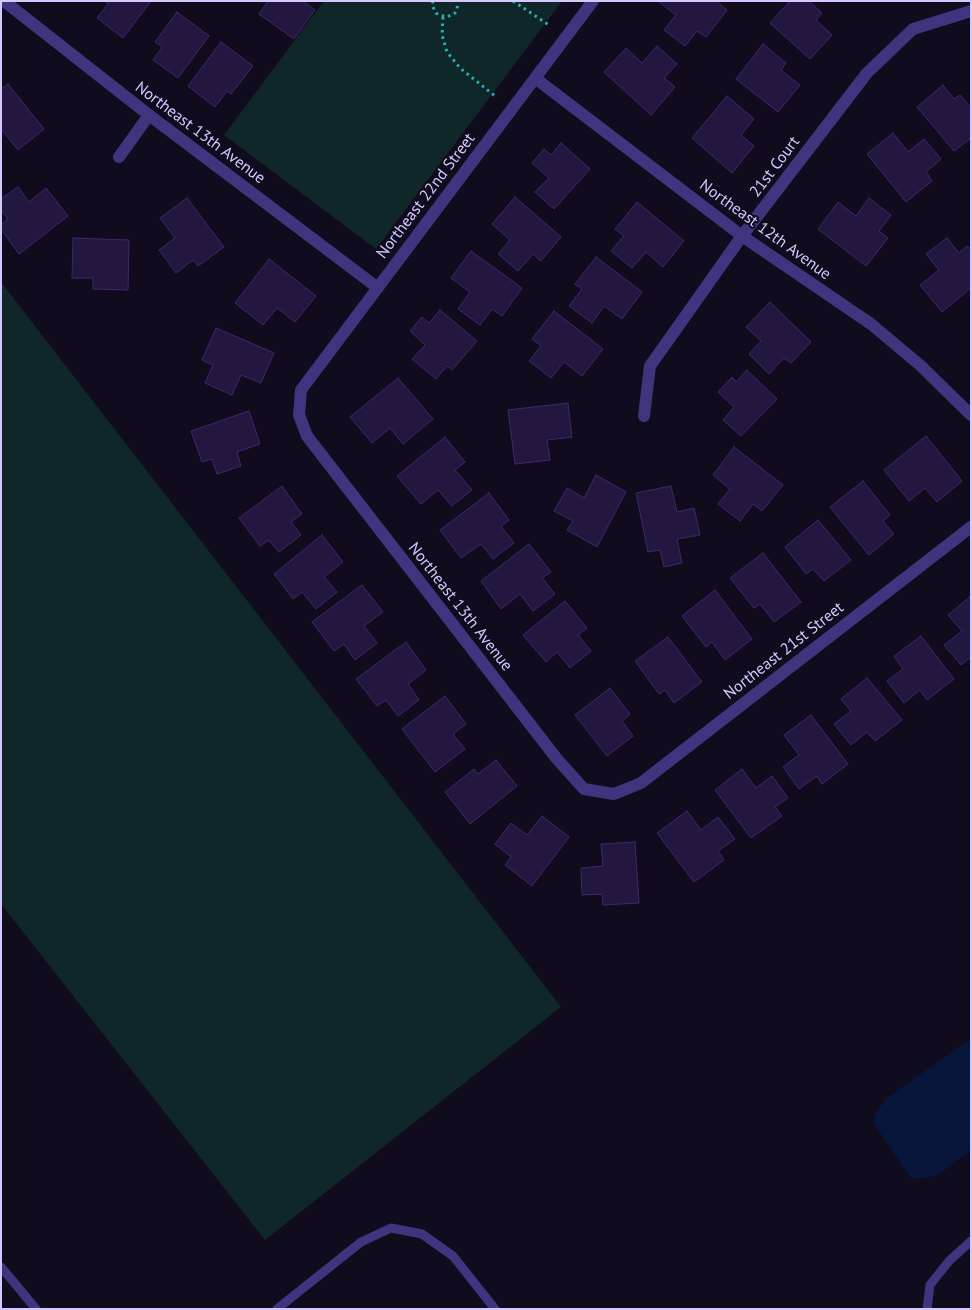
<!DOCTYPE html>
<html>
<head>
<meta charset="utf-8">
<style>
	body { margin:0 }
	#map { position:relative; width:972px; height:1310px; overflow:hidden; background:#100c1e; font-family:"PT Sans",sans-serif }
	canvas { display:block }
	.frame { position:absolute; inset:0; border:2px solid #d3c9ff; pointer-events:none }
</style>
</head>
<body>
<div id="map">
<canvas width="972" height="1310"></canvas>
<div class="frame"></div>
</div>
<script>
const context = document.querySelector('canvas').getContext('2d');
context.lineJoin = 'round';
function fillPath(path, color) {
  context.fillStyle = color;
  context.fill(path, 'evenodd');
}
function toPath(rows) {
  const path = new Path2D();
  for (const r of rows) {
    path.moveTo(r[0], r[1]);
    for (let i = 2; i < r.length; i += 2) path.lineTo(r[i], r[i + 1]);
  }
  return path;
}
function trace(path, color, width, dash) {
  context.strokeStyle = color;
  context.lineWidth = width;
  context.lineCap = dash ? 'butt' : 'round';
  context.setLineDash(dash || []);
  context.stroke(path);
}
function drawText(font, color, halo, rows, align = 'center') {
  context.font = font + ' "PT Sans",sans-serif';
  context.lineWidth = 4;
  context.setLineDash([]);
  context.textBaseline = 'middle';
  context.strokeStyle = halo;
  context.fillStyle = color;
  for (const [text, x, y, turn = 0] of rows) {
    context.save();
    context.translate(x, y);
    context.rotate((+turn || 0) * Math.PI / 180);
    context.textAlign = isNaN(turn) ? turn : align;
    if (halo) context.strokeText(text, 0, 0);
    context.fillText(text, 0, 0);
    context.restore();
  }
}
fillPath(toPath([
	[324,1,562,1,376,249,224,135],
	[1,282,561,1007,265,1240,1,904]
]), '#0f2728');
fillPath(toPath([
	[971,1039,971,1150,938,1175,924,1178,911,1178,874,1124,875,1113,888,1097]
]), '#08163b');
const building = toPath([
	[105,1,151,1,123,38,97,18,108,4,105,1],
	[268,1,303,1,315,10,294,39,259,14,268,1],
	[658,1,716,1,727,10,706,37,697,31,685,46,664,30,676,15,658,1],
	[790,1,809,1,822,13,816,20,832,35,810,59,770,23,790,1],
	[177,12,209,36,178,78,153,60,162,47,155,42,177,12],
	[221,42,253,66,231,94,227,91,215,107,188,86,221,42],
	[763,44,786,63,781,70,800,85,778,112,736,79,763,44],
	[657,46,677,64,664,78,675,87,651,115,604,72,626,48,642,63,657,46],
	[8,84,44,129,18,150,1,129,1,89,8,84],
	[943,85,954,99,960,95,971,108,971,138,954,151,917,107,943,85],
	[727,96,754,119,741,135,754,146,732,173,692,138,727,96],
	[893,133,908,152,924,139,941,159,926,172,932,181,906,202,867,154,893,133],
	[561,143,590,169,554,209,535,192,549,178,532,163,544,149,551,155,561,143],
	[18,187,29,202,46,188,68,216,19,254,1,229,1,225,8,219,1,210,1,199,18,187],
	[515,197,561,237,541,261,533,254,518,271,498,254,510,240,492,224,515,197],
	[187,198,224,247,198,266,193,260,176,273,159,250,175,238,160,218,187,198],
	[869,198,891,215,879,231,888,238,866,266,818,229,838,202,856,216,869,198],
	[637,202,684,241,663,267,646,252,632,268,611,251,624,236,615,229,637,202],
	[73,238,129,240,128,290,93,289,93,278,72,278,73,238],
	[947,238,959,253,967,246,971,250,971,288,942,312,920,285,939,270,926,254,947,238],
	[471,251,522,288,502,316,492,309,480,325,458,309,470,292,451,278,471,251],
	[596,257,642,292,622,319,604,306,592,323,569,306,582,289,575,284,596,257],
	[269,259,316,296,295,322,277,308,263,325,235,303,269,259],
	[770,302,811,342,791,363,784,358,769,374,749,354,761,341,746,327,770,302],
	[440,310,477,341,452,370,447,366,436,379,412,359,425,345,410,331,422,317,429,323,440,310],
	[554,311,603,349,582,376,564,362,551,378,529,361,541,346,532,339,554,311],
	[216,328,274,353,261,383,241,375,232,395,205,383,213,365,202,360,216,328],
	[747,370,777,399,741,436,723,420,734,407,718,392,732,377,736,382,747,370],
	[398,378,433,419,403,444,390,428,372,443,350,417,398,378],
	[568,403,572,437,547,440,550,460,515,464,508,410,568,403],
	[249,411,260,444,237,452,241,466,217,474,212,459,202,462,191,431,249,411],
	[926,436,962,481,937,502,925,488,909,501,884,470,926,436],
	[445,437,465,462,455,470,472,490,452,506,438,490,421,504,397,476,445,437],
	[734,447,783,485,762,511,753,504,740,521,718,504,730,489,713,475,734,447],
	[596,475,626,492,597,547,567,530,573,521,554,511,567,488,584,498,596,475],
	[863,481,890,515,883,521,894,534,869,555,830,507,863,481],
	[282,486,302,514,291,522,301,535,279,552,269,540,260,546,239,518,282,486],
	[671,486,677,512,694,508,700,535,677,539,682,563,664,567,660,550,648,552,636,493,671,486],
	[489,493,509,520,501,526,514,543,493,559,481,544,461,558,440,530,489,493],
	[818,520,851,560,824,581,813,569,806,574,785,547,818,520],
	[322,535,343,562,324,577,337,592,316,609,302,592,293,599,274,574,322,535],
	[529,544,551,572,542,578,555,594,533,611,520,594,501,609,481,581,529,544],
	[763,553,801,602,774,622,760,604,754,608,730,578,763,553],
	[362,585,383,612,364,626,377,643,355,660,344,644,334,651,312,622,362,585],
	[715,590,752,639,725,660,712,642,706,647,682,616,715,590],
	[971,596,971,657,961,665,944,645,962,631,948,615,971,596],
	[565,601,587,628,578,635,591,651,570,668,557,652,546,662,523,635,565,601],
	[921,636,954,679,927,700,920,690,904,703,887,681,903,669,894,656,921,636],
	[668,637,702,682,674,703,665,690,659,694,635,661,668,637],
	[406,642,426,670,408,684,419,700,398,716,386,700,377,706,356,679,406,642],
	[867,678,902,720,875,741,867,732,851,745,834,724,851,711,841,699,867,678],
	[610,688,630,714,622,721,633,736,607,756,575,715,610,688],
	[445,696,466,724,453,734,465,749,435,772,402,729,445,696],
	[811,715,848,764,822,784,817,776,799,789,783,767,799,755,784,735,811,715],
	[496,760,517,786,470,824,445,792,474,769,478,774,496,760],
	[742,769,756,788,772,776,788,798,775,807,782,816,751,838,715,790,742,769],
	[687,811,701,830,718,817,735,839,718,851,724,860,694,882,657,833,687,811],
	[542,816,569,837,532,886,505,865,511,857,495,844,511,823,527,835,542,816],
	[635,842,639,903,603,905,602,894,582,895,581,868,603,866,601,844,635,842]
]);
fillPath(building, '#23173f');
trace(building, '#3c296c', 1);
trace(toPath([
	[433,1,432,5,436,13,439,15,447,17,455,13,457,9,458,1],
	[513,1,549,25],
	[443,17,442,35,447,52,460,68,495,96]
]), '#2baeb1', 3, [2.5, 4]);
trace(toPath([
	[1,1267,36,1309],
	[277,1309,361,1242,391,1228,422,1234,453,1256,495,1309],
	[927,1309,930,1285,949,1261,971,1241]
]), '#3e357e', 9);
trace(toPath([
	[4,1,149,115,378,288],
	[593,1,301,390,299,415,307,436,557,759,584,789,614,794,641,783,971,527],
	[535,78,742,236,871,324,921,366,971,415],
	[119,157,149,115],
	[644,416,650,366,742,236,867,73,913,29,971,11]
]), '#3e357e', 12);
drawText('16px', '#d3c9ff', '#100c1e', [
	["Northeast 13th Avenue",200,133,37],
	["21st Court",775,167,-53],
	["Northeast 22nd Street",426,196,-53],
	["Northeast 12th Avenue",765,230,36],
	["Northeast 13th Avenue",460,607,52],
	["Northeast 21st Street",784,651,-38]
]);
</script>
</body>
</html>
